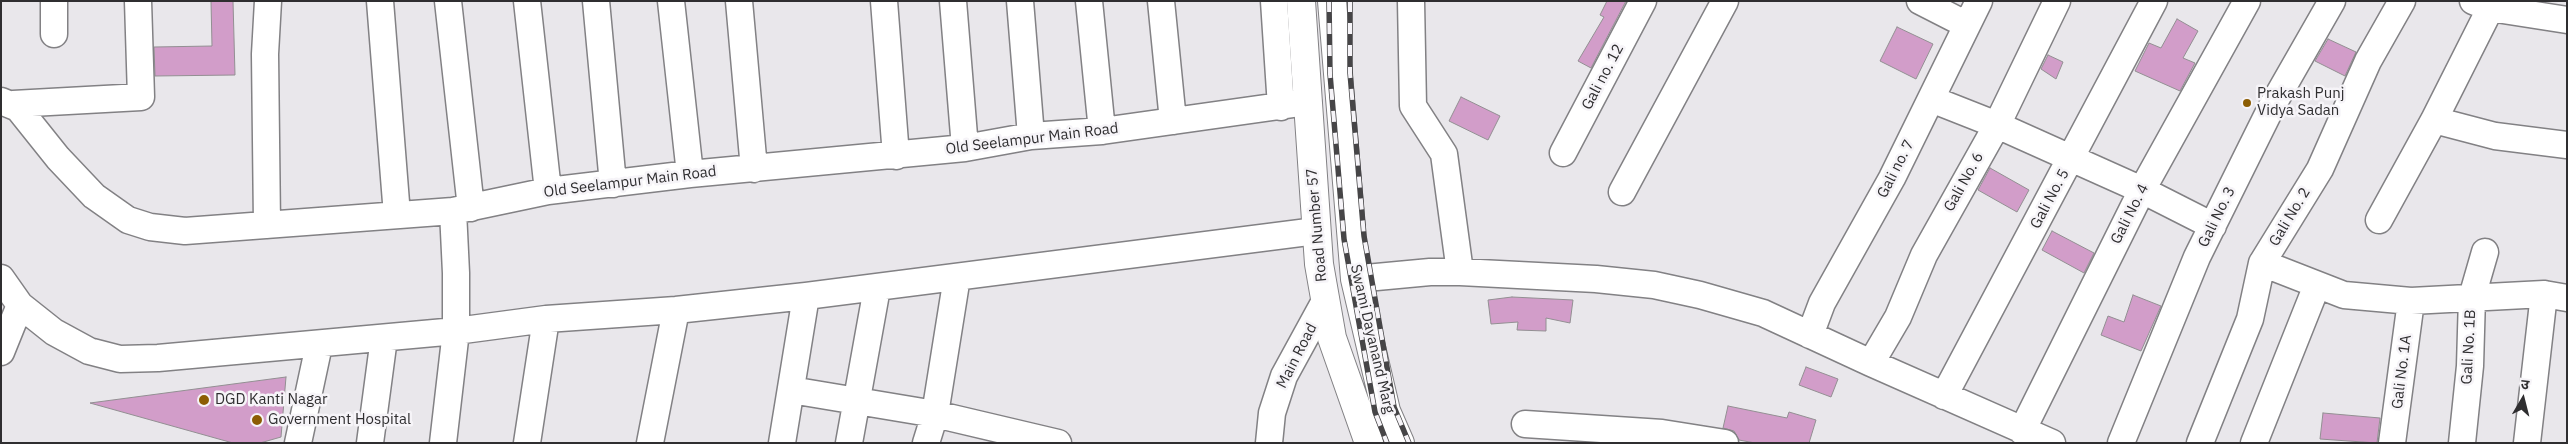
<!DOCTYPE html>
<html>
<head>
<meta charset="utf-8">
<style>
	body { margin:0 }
	#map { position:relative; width:2568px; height:444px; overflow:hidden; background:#e9e7eb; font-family:"IBM Plex Sans","Noto Sans Devanagari",sans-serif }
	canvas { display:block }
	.frame { position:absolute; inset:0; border:2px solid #2f2e30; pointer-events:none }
	.north { position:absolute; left:2498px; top:374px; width:50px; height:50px; -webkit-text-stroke:4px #f6f4f8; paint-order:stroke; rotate:8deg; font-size:14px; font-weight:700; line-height:20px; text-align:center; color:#2f2e30 }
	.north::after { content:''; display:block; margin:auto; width:18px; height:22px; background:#2f2e30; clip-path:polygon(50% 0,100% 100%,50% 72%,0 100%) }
</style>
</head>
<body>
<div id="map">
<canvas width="2568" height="444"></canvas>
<div class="frame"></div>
<div class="north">उ</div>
</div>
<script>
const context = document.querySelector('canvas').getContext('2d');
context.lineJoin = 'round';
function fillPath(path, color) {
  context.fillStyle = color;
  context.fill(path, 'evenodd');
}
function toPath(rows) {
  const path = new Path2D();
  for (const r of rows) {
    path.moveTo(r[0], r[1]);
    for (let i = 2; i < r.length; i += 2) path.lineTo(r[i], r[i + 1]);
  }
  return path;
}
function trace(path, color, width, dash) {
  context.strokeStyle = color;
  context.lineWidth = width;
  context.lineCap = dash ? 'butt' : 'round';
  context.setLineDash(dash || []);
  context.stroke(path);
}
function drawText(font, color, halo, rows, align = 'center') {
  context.font = font + ' "IBM Plex Sans",sans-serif';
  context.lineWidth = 5;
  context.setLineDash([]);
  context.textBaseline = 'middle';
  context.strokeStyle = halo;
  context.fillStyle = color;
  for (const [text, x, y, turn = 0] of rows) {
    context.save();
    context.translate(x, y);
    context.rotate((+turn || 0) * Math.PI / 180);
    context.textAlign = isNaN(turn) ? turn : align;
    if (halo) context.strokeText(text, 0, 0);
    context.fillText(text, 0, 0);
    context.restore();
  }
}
const building = toPath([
	[211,1,233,1,235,75,155,76,154,47,212,46,211,1],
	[1607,1,1626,1,1591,68,1578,61,1604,17,1600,15,1607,1],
	[2177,19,2198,31,2183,58,2195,63,2180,91,2135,71,2149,43,2161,48,2177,19],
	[1897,27,1933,44,1916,79,1880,61,1897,27],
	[2328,39,2356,52,2345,76,2315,61,2328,39],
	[2048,55,2063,62,2056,79,2041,69,2048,55],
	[1461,97,1500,116,1488,140,1449,121,1461,97],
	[1990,168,2029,190,2017,212,1978,190,1990,168],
	[2052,231,2094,253,2084,273,2042,250,2052,231],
	[2133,295,2161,306,2141,351,2101,335,2108,316,2124,322,2133,295],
	[1512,297,1573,300,1570,323,1546,318,1546,331,1517,330,1518,322,1491,324,1488,300,1512,297],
	[1806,367,1838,379,1831,397,1799,385,1806,367],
	[286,377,281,437,260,443,233,443,90,403,286,377],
	[1728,406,1787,418,1789,412,1816,420,1809,443,1755,443,1739,440,1734,431,1723,428,1728,406],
	[2323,413,2380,418,2377,443,2320,439,2323,413]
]);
fillPath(building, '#d29dc9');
trace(building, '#928f92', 1);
const minor = toPath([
	[54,1,54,34],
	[380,1,397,215],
	[448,1,471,208],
	[527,1,548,191],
	[596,1,613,184],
	[671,1,690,174],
	[739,1,754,169],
	[884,1,896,156],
	[953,1,965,148],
	[1020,1,1031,136],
	[1089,1,1102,131],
	[1161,1,1173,121],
	[1274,1,1281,107],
	[1411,1,1413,106,1444,154,1460,272],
	[1920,1,1967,25],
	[2473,1,2490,8,2567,20],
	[1931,99,1997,125,2142,190,2213,226],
	[1,101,18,108,58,158,94,196,128,220,150,227,185,231,453,211,548,191,690,174,965,148,1031,136,1102,131,1308,102],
	[13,104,141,97,138,1],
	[2434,120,2495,136,2567,145],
	[1563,153,1643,1],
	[1622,192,1725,1],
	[2379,220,2434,120,2494,1],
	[267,225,265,54,268,1],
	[2262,263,2344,295,2411,301,2544,294,2567,298],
	[1,278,20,305,54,332,89,351,120,359,158,358,456,331,546,319,676,310,806,296,1316,231],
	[1355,279,1430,272,1460,272,1596,279,1654,285,1700,295,1763,313,1871,363,2052,443],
	[1810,335,1822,303,1892,178,1979,1],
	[1,352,20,305],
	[1871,363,1898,317,1924,255,1997,125,2057,1],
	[791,390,935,414,1058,443],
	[1944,396,2154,1],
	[1525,424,1662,433,1725,443],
	[2022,431,2142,190,2247,1],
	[298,443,319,345],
	[370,443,384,338],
	[443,443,456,331,456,273,453,211],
	[527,443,546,319],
	[650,443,676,310],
	[782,443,806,296],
	[849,443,877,288],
	[926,443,935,414,957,277],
	[1269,443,1272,413,1284,376,1325,301],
	[2121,443,2197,257,2272,106,2332,1],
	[2200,443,2250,319,2262,263,2320,169,2368,61,2402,1],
	[2254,443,2317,285],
	[2392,443,2411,301],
	[2462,443,2470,366,2472,297,2485,252],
	[2527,443,2544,294]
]);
const major = toPath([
	[1301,1,1319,264,1332,338,1369,443],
	[1332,1,1355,279,1386,411,1400,443]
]);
trace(minor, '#828184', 29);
trace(major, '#828184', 30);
trace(minor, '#fff', 26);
trace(major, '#fff', 28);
const rail = toPath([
	[1329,1,1330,74,1344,239,1375,412,1387,443],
	[1350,1,1350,73,1364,236,1394,407,1409,443]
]);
trace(rail, '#464547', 5.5);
trace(rail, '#f6f4f8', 4, [11]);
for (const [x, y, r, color] of [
	[2247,103,5,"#8c5d03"],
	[204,400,6,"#8c5d03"],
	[257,420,6,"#8c5d03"]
]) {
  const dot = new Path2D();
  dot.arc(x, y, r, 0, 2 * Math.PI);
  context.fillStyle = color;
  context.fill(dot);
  trace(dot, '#f6f4f8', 2);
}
drawText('15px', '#2f2e30', '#f6f4f8', [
	["Gali no. 12",1603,77,-62],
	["Old Seelampur Main Road",1032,139,-7],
	["Gali no. 7",1896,169,-63],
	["Old Seelampur Main Road",630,182,-7],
	["Gali No. 6",1964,182,-61],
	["Gali No. 5",2050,199,-62],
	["Gali No. 4",2130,214,-63],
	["Gali No. 3",2217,217,-64],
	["Gali No. 2",2290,217,-59],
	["Road Number 57",1317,225,-95],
	["Swami Dayanand Marg",1372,339,77],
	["Gali No. 1B",2469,347,-87],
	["Main Road",1297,356,-63],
	["Gali No. 1A",2402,372,-83]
]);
drawText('15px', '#2f2e30', '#f6f4f8', [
	["Prakash Punj",2257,94],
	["Vidya Sadan",2257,111],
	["DGD Kanti Nagar",215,400],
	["Government Hospital",268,420]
], 'left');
</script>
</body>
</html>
